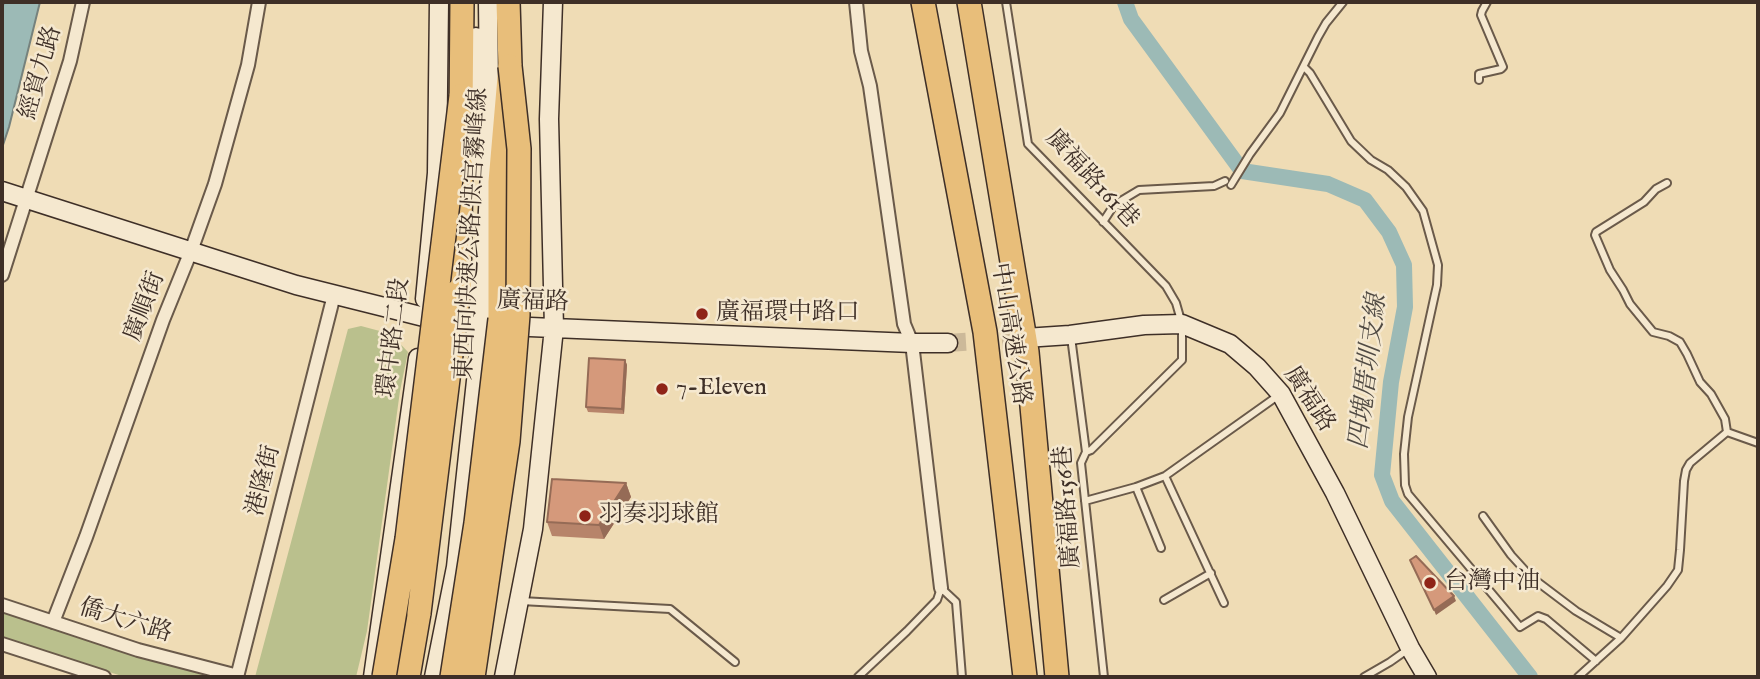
<!DOCTYPE html>
<html>
<head>
<meta charset="utf-8">
<style>
	body { margin:0 }
	#map { position:relative; width:1760px; height:679px; overflow:hidden; background:#efdcb5; font-family:"IM FELL English",serif }
	canvas { display:block }
	.frame { position:absolute; inset:0; border:4px solid #3e2f27; pointer-events:none }
</style>
</head>
<body>
<div id="map">
<canvas width="1760" height="679"></canvas>
<div class="frame"></div>
</div>
<script>
const context = document.querySelector('canvas').getContext('2d');
context.lineJoin = 'round';
function fillPath(path, color) {
  context.fillStyle = color;
  context.fill(path, 'evenodd');
}
function toPath(rows) {
  const path = new Path2D();
  for (const r of rows) {
    path.moveTo(r[0], r[1]);
    for (let i = 2; i < r.length; i += 2) path.lineTo(r[i], r[i + 1]);
  }
  return path;
}
function trace(path, color, width, dash) {
  context.strokeStyle = color;
  context.lineWidth = width;
  context.lineCap = dash ? 'butt' : 'round';
  context.setLineDash(dash || []);
  context.stroke(path);
}
function drawText(font, color, halo, rows, align = 'center') {
  context.font = font + ' "IM FELL English","Noto Serif TC",serif';
  context.lineWidth = 5;
  context.setLineDash([]);
  context.textBaseline = 'middle';
  context.strokeStyle = halo;
  context.fillStyle = color;
  for (const [text, x, y, turn = 0] of rows) {
    context.save();
    context.translate(x, y);
    context.rotate((+turn || 0) * Math.PI / 180);
    context.textAlign = isNaN(turn) ? turn : align;
    if (halo) context.strokeText(text, 0, 0);
    context.fillText(text, 0, 0);
    context.restore();
  }
}
fillPath(toPath([
	[361,326,391,334,408,352,400,391,367,631,356,677,255,677,348,329],
	[2,610,213,674,215,677,125,677,2,638]
]), '#bac08d');
const water = toPath([
	[4,2,40,2,9,127,2,148,2,9,4,2]
]);
fillPath(water, '#9cbab6');
trace(water, '#76827d', 2);
trace(toPath([
	[1125,2,1131,19,1242,171,1328,184,1365,200,1389,232,1404,265,1405,307,1391,382,1382,475,1392,501,1530,677]
]), '#9cbab6', 16);
trace(toPath([
	[948,343,1025,338]
]), '#ccb999', 18, [18, 9]);
const lane = toPath([
	[1006,2,1028,144,1166,286,1176,303,1182,324,1182,360,1091,450,1086,452],
	[1304,67,1310,73,1351,141,1371,160,1388,170,1406,187,1423,211,1438,265,1437,285,1408,417,1404,454,1405,485,1408,494,1520,627,1538,616,1546,619,1596,661],
	[1479,80,1479,74,1501,69,1503,67,1481,15,1482,11,1487,2],
	[1667,183,1656,189,1644,202,1596,232,1595,235,1610,270,1623,290,1630,304,1653,332,1669,336,1680,342,1687,354,1700,382,1711,394,1725,419,1727,432],
	[1231,185,1250,154,1280,113,1318,37,1326,23,1343,2],
	[1103,222,1114,205,1139,190,1214,186,1225,181],
	[1071,337,1086,452,1081,463,1104,677],
	[1165,476,1224,603],
	[1136,487,1161,548],
	[1085,501,1136,487,1165,476,1279,395],
	[1483,516,1511,555,1531,577,1576,611,1621,638],
	[1164,600,1211,573],
	[521,601,670,609,735,662],
	[858,677,907,631,937,600,941,588,956,602,962,677],
	[1364,677,1390,662,1407,650],
	[1578,677,1621,638,1667,586,1678,570,1680,550,1684,481,1686,470,1690,463,1727,432,1758,443]
]);
const street = toPath([
	[856,2,861,51,870,86,904,324,912,343,941,588],
	[2,275,70,61,83,2],
	[2,605,138,650,238,676],
	[53,622,86,537,163,320,191,251,215,184,248,65,259,2],
	[2,644,104,677],
	[237,677,334,295]
]);
const secondary = toPath([
	[476,37,478,159],
	[2,191,296,285,424,317,482,325,912,343,948,343],
	[425,299,437,173,439,2],
	[469,334,473,278],
	[1025,338,1070,335,1144,325,1182,324,1230,344,1257,367,1281,394,1335,493,1410,648,1427,677],
	[373,677,418,358],
	[434,677,456,567,482,325,490,172,488,2],
	[504,677,533,529,554,328,549,119,553,2]
]);
const highway = toPath([
	[923,2,985,332,1025,677],
	[969,2,1027,352,1057,677],
	[461,114,462,2],
	[459,290,461,166],
	[500,319,500,182,510,66,508,2],
	[408,677,419,613]
]);
trace(lane, '#6a5a4a', 10);
trace(street, '#6a5a4a', 16);
trace(secondary, '#3e2f27', 21);
trace(highway, '#3e2f27', 26);
trace(lane, '#f5e8cf', 6);
trace(street, '#f5e8cf', 12);
trace(secondary, '#f5e8cf', 18);
trace(highway, '#e8be7a', 23);
const highwayBridge = toPath([
	[419,613,459,290],
	[384,677,407,539,461,96],
	[452,677,476,523,500,319],
	[473,677,508,441,518,315,519,149,510,66]
]);
trace(highwayBridge, '#3e2f27', 26, []);
trace(highwayBridge, '#e8be7a', 23);
fillPath(toPath([
	[625,360,627,365,624,414,588,412,586,407],
	[626,483,631,497,604,539,552,536,547,522]
]), '#b7846a');
fillPath(toPath([
	[625,360,627,365,624,414,622,409],
	[626,483,631,497,604,539,599,525],
	[1454,596,1456,601,1436,615,1434,610]
]), '#956b56');
const building = toPath([
	[589,358,625,360,622,409,586,407,589,358],
	[552,479,626,483,599,525,547,522,552,479],
	[1416,556,1454,596,1434,610,1410,560,1416,556]
]);
fillPath(building, '#d5997b');
trace(building, '#956b56', 2);
for (const [x, y, r, color] of [
	[702,314,7,"#8f2418"],
	[662,389,7,"#8f2418"],
	[585,516,7,"#8f2418"],
	[1430,583,7,"#8f2418"]
]) {
  const dot = new Path2D();
  dot.arc(x, y, r, 0, 2 * Math.PI);
  context.fillStyle = color;
  context.fill(dot);
  trace(dot, '#f5e8cf', 2.5);
}
drawText('24px', '#3e2f27', '#f5e8cf', [
	["經貿九路",42,73,-74],
	["廣福路161巷",1091,180,47],
	["東西向快速公路 快官霧峰線",473,234,-87],
	["廣福路",533,303,2],
	["廣順街",146,307,-69],
	["中山高速公路",1009,334,81],
	["環中路二段",395,338,-83],
	["廣福路",1308,400,57],
	["港隆街",265,481,-76],
	["廣福路156巷",1069,507,-94],
	["僑大六路",125,622,17]
]);
drawText('24px', '#3e2f27', '#f5e8cf', [
	["廣福環中路口",716,314],
	["7-Eleven",676,389],
	["羽奏羽球館",599,516],
	["台灣中油",1444,583]
], 'left');
drawText('italic 26px', '#514b44', '#f5e8cf', [
	["四塊厝圳支線",1370,372,-83]
]);
</script>
</body>
</html>
